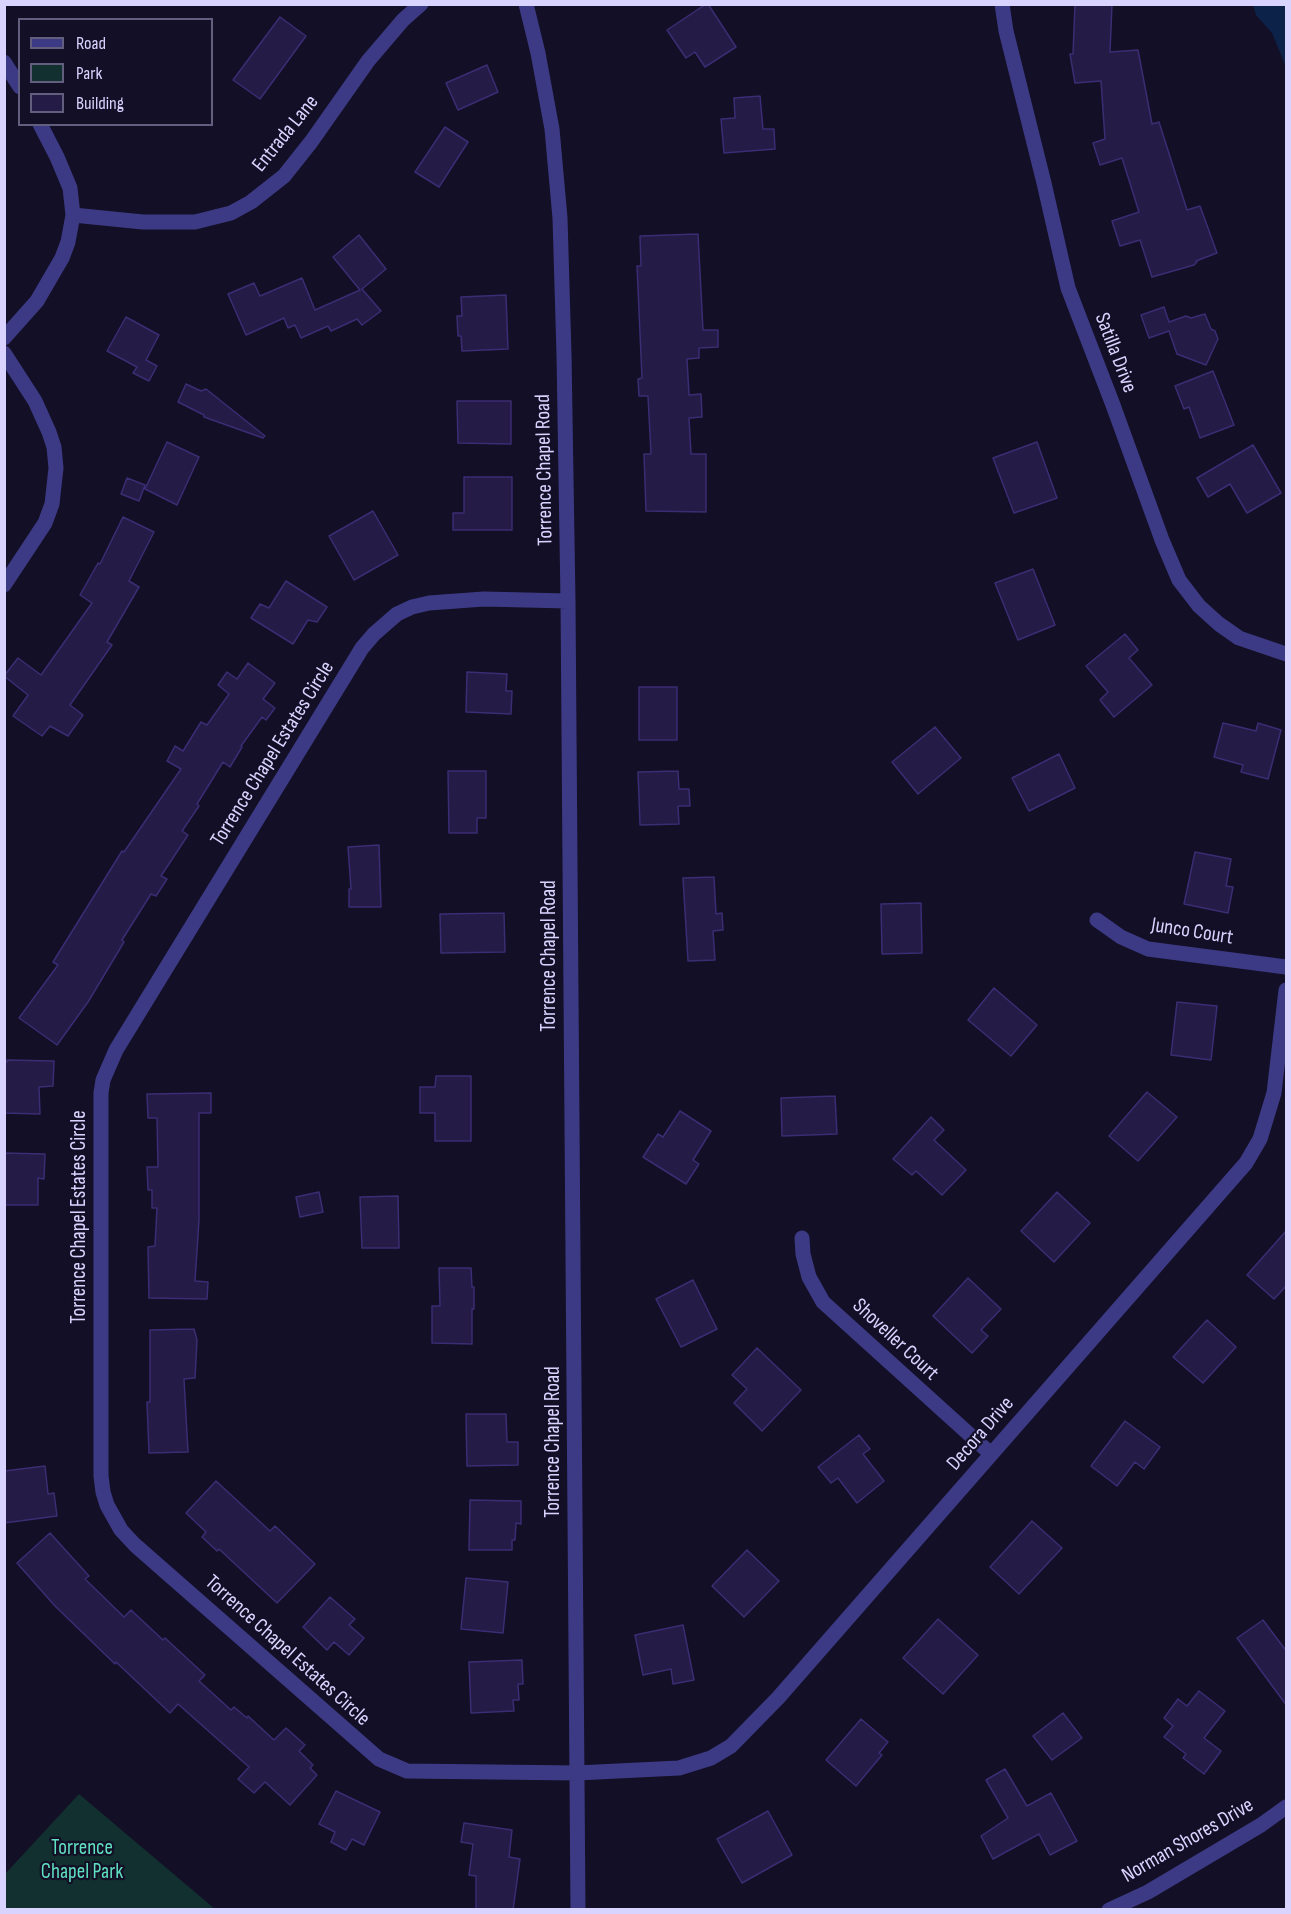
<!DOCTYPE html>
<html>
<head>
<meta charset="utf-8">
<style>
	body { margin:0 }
	#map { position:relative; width:1291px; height:1914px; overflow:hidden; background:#130f26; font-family:"Sofia Sans Condensed",sans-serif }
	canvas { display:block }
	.frame { position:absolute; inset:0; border:6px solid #d9d4ff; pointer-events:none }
	.legend { position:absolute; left:18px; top:18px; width:195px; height:108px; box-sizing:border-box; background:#130f26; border:2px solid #625e7d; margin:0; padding:8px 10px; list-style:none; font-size:18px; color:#d9d4ff }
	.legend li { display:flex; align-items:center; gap:12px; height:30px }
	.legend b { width:30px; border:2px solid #625e7d }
</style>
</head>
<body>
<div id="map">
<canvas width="1291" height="1914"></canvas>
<div class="frame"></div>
<ul class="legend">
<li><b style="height:8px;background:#3d3a85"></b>Road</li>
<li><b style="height:16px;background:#12302f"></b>Park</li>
<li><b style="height:16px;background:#241b47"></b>Building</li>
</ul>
</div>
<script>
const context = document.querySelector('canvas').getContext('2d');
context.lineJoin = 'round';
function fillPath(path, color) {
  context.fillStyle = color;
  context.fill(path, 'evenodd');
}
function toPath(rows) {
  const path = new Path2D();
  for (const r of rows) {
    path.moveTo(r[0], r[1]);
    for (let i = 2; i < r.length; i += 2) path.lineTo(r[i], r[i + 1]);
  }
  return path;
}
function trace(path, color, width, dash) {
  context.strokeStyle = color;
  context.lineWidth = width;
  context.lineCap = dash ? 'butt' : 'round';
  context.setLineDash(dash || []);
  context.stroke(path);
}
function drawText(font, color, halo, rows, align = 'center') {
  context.font = font + ' "Sofia Sans Condensed",sans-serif';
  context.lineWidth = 4.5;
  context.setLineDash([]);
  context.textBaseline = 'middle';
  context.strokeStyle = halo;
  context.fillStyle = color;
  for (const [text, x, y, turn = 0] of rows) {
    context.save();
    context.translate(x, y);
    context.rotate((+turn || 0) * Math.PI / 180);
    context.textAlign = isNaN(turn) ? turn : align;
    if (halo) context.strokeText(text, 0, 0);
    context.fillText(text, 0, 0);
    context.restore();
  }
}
fillPath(toPath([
	[79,1794,215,1909,5,1909,5,1874]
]), '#12302f');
fillPath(toPath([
	[1253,5,1286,5,1286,67,1272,33,1256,15]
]), '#0c2248');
const building = toPath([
	[706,4,708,4,736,47,705,67,695,52,686,58,667,30,706,4],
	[1075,4,1112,4,1110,52,1138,50,1152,124,1159,122,1187,210,1200,206,1217,253,1196,261,1197,262,1194,265,1152,277,1140,240,1120,246,1112,221,1139,212,1122,158,1100,165,1093,143,1105,139,1101,81,1075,83,1070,54,1073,54,1075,4],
	[280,17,306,36,260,99,233,80,280,17],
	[487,65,498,92,458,110,446,83,487,65],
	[760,96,763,129,774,129,775,149,724,153,721,119,735,118,734,98,760,96],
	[445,127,468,142,439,187,415,172,445,127],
	[698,234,703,330,718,330,718,347,699,348,699,358,687,359,689,395,701,394,702,417,689,418,691,454,706,454,706,512,646,511,644,454,651,454,648,396,639,396,638,379,642,378,637,266,641,266,640,236,698,234],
	[359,235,386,269,362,289,381,311,362,325,357,319,331,331,328,326,301,338,295,325,288,328,284,318,246,335,228,294,254,283,260,296,302,278,315,310,360,290,333,257,359,235],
	[506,295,508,349,462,351,461,336,458,336,457,316,462,316,461,297,506,295],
	[1164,307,1169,322,1186,316,1191,318,1205,314,1211,329,1215,331,1218,339,1206,365,1177,354,1169,331,1149,338,1141,315,1164,307],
	[126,317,159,335,146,360,157,366,149,381,133,373,137,367,107,351,126,317],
	[1213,371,1234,425,1200,438,1189,407,1184,409,1175,386,1213,371],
	[186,384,201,391,206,389,265,436,263,438,204,417,204,415,178,402,186,384],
	[457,401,511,401,511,444,458,443,457,401],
	[167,442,199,457,177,505,145,489,167,442],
	[1037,442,1057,498,1014,513,993,458,1037,442],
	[1253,445,1281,493,1247,513,1230,484,1208,497,1197,478,1253,445],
	[464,477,512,477,512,530,453,530,453,513,464,513,464,477],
	[127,478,145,485,139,501,121,494,127,478],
	[373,511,398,555,354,580,329,536,373,511],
	[123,517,154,532,129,581,139,587,107,642,112,645,70,705,83,715,68,736,50,726,42,736,13,716,28,695,4,676,18,658,41,675,92,603,80,595,98,563,100,564,123,517],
	[1033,569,1055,625,1018,640,995,583,1033,569],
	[286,581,327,607,317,622,308,620,293,644,251,618,260,604,269,608,286,581],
	[1125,634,1138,650,1129,658,1152,685,1114,717,1100,700,1108,692,1086,666,1125,634],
	[248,663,275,683,263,699,275,708,266,720,262,717,241,746,242,747,230,767,223,762,197,804,199,806,182,831,188,835,161,876,167,879,156,896,151,894,122,940,124,942,88,1002,57,1045,19,1018,58,965,53,962,122,851,124,852,181,769,167,761,175,746,183,751,201,722,207,725,229,694,218,685,227,672,237,679,248,663],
	[467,672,507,674,506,691,512,691,511,714,466,712,467,672],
	[639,687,677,687,677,740,639,740,639,687],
	[1223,723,1256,731,1258,723,1281,730,1268,779,1241,772,1243,765,1214,757,1223,723],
	[935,727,961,758,918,794,892,762,935,727],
	[1059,754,1075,788,1029,811,1012,778,1059,754],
	[448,771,486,771,486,818,477,818,477,833,449,833,448,771],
	[678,771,679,789,689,789,690,806,678,806,679,824,640,825,638,772,678,771],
	[379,845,381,907,349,907,349,889,351,889,348,847,379,845],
	[1195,852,1231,859,1226,886,1233,887,1228,913,1184,904,1195,852],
	[714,877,716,914,722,913,723,930,713,931,715,960,688,961,683,878,714,877],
	[921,903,922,953,882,954,881,904,921,903],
	[504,913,505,952,441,953,440,914,504,913],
	[994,988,1037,1025,1011,1056,968,1020,994,988],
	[1177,1002,1217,1006,1211,1060,1171,1055,1177,1002],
	[7,1060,54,1061,53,1086,39,1087,40,1114,4,1113,4,1062,7,1062,7,1060],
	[436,1076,471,1076,471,1141,435,1141,435,1113,420,1113,420,1087,435,1087,436,1076],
	[1147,1092,1177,1117,1138,1161,1109,1136,1147,1092],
	[211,1093,211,1113,199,1113,199,1220,195,1281,208,1282,207,1299,149,1298,148,1247,155,1246,157,1208,152,1208,152,1190,148,1190,147,1167,158,1167,157,1118,148,1118,147,1094,211,1093],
	[835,1096,837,1134,782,1136,781,1098,835,1096],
	[680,1111,711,1131,693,1160,699,1164,686,1184,643,1157,658,1134,663,1137,680,1111],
	[931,1117,944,1130,934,1140,966,1170,942,1195,916,1171,912,1175,893,1159,931,1117],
	[4,1153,45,1154,44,1179,38,1178,38,1205,4,1205,4,1153],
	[319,1192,323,1212,300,1217,296,1197,319,1192],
	[1057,1192,1090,1223,1054,1262,1021,1231,1057,1192],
	[398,1196,399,1248,362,1248,360,1197,398,1196],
	[1287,1230,1287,1285,1274,1299,1247,1275,1287,1230],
	[439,1268,471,1268,472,1287,474,1287,474,1309,472,1309,472,1344,432,1343,432,1306,440,1306,439,1268],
	[968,1278,1001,1309,981,1330,988,1336,972,1353,933,1316,968,1278],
	[693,1280,717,1329,681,1347,656,1299,693,1280],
	[1207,1320,1236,1347,1203,1383,1173,1357,1207,1320],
	[194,1329,197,1340,195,1378,184,1379,188,1452,149,1453,147,1402,150,1402,150,1330,194,1329],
	[757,1348,801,1390,762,1431,734,1403,747,1389,732,1375,757,1348],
	[466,1414,506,1414,507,1442,518,1442,518,1465,467,1466,466,1414],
	[1125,1421,1160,1447,1144,1469,1135,1462,1117,1486,1091,1466,1125,1421],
	[859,1435,870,1449,863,1454,884,1481,857,1503,838,1478,831,1483,818,1467,859,1435],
	[45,1466,48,1494,54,1493,57,1516,4,1523,4,1471,45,1466],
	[216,1481,270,1531,275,1526,315,1564,277,1603,219,1549,217,1551,202,1537,206,1532,186,1513,216,1481],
	[470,1500,521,1501,521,1524,516,1523,515,1540,512,1540,512,1550,469,1550,470,1500],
	[1032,1521,1062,1548,1019,1594,990,1567,1032,1521],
	[50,1533,89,1576,85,1579,124,1617,131,1610,163,1640,165,1638,205,1675,199,1681,231,1710,234,1707,247,1718,248,1716,274,1740,286,1728,305,1745,299,1751,313,1765,310,1768,317,1775,290,1805,265,1782,254,1793,238,1779,249,1767,178,1704,170,1713,116,1662,115,1664,55,1606,17,1563,50,1533],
	[747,1550,779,1581,744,1617,712,1586,747,1550],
	[466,1578,508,1582,503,1633,461,1629,466,1578],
	[330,1597,355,1619,349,1625,364,1638,349,1655,334,1642,327,1650,303,1627,330,1597],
	[938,1619,978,1655,943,1694,903,1658,938,1619],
	[1263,1620,1287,1652,1287,1706,1237,1638,1263,1620],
	[683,1625,694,1680,673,1684,671,1669,643,1675,635,1635,683,1625],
	[522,1660,523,1684,518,1684,519,1700,513,1700,514,1711,471,1713,469,1662,522,1660],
	[1199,1691,1225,1711,1204,1738,1221,1751,1204,1774,1183,1758,1186,1754,1164,1737,1173,1726,1164,1718,1178,1699,1187,1706,1199,1691],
	[1063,1713,1082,1738,1052,1760,1033,1736,1063,1713],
	[861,1719,888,1742,879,1753,882,1755,856,1786,826,1760,861,1719],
	[1005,1769,1027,1806,1051,1793,1077,1841,1050,1855,1039,1834,993,1859,981,1836,1008,1818,986,1780,1005,1769],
	[336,1791,380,1812,364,1845,352,1839,346,1850,331,1842,335,1832,319,1824,336,1791],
	[768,1811,792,1855,742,1883,717,1839,768,1811],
	[464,1823,512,1830,509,1857,520,1859,513,1910,476,1910,476,1876,469,1875,473,1844,461,1842,464,1823]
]);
fillPath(building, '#241b47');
trace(building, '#3b2d73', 1.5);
trace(toPath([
	[526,4,538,53,552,129,560,218,564,354,568,601,578,1910],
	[1002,4,1006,31,1044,183,1068,288,1113,405,1162,540,1179,580,1199,606,1219,624,1239,638,1286,654],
	[4,62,20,87],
	[73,215,143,222,195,222,231,213,251,202,284,176,311,142,368,61,403,20,421,4],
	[4,338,37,301,62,258,68,242,73,215,70,188,57,157,40,124],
	[4,353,35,401,49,432,54,447,56,468,52,504,45,523,4,585],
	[568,601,484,599,429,603,412,607,397,614,374,634,362,648,116,1050,103,1080,101,1093,101,1476,103,1492,107,1505,121,1530,135,1545,379,1759,407,1771,577,1773,679,1768,711,1758,731,1746,778,1698,1246,1163,1260,1139,1274,1093,1286,990],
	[1097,920,1121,937,1148,949,1286,967],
	[802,1238,803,1254,809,1277,823,1302,991,1454],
	[1109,1910,1148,1892,1261,1825,1286,1807]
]), '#3d3a85', 15);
drawText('21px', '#d9d4ff', '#130f26', [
	["Entrada Lane",286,134,-51],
	["Satilla Drive",1115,353,69],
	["Torrence Chapel Road",545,470,-91],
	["Torrence Chapel Estates Circle",273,754,-58],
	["Junco Court",1192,932,9],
	["Torrence Chapel Road",550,956,-90],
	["Torrence Chapel Estates Circle",80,1217,-90],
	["Shoveller Court",895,1340,43],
	["Decora Drive",981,1434,-49],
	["Torrence Chapel Road",554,1442,-90],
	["Torrence Chapel Estates Circle",287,1651,42],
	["Norman Shores Drive",1188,1841,-30]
]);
drawText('21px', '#5fe0c0', '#130f26', [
	["Torrence",82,1849],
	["Chapel Park",82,1873]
]);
</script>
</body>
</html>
